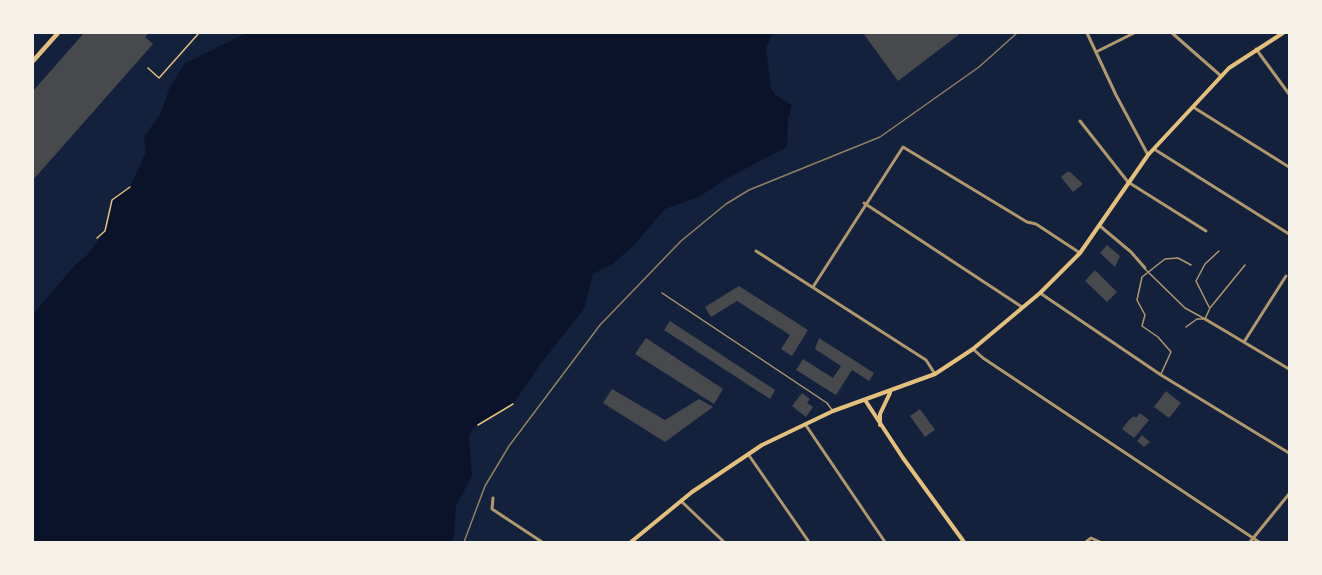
<!DOCTYPE html>
<html>
<head>
<meta charset="utf-8">
<style>
	body { margin:0 }
	#map { position:relative; width:1322px; height:575px; overflow:hidden; background:#14213d; font-family:"Crimson Pro",serif }
	canvas { display:block }
	.frame { position:absolute; inset:0; border:34px solid #f6f1e7; pointer-events:none }
</style>
</head>
<body>
<div id="map">
<canvas width="1322" height="575"></canvas>
<div class="frame"></div>
</div>
<script>
const context = document.querySelector('canvas').getContext('2d');
context.lineJoin = 'round';
function fillPath(path, color) {
  context.fillStyle = color;
  context.fill(path, 'evenodd');
}
function toPath(rows) {
  const path = new Path2D();
  for (const r of rows) {
    path.moveTo(r[0], r[1]);
    for (let i = 2; i < r.length; i += 2) path.lineTo(r[i], r[i + 1]);
  }
  return path;
}
function trace(path, color, width, dash) {
  context.strokeStyle = color;
  context.lineWidth = width;
  context.lineCap = dash ? 'butt' : 'round';
  context.setLineDash(dash || []);
  context.stroke(path);
}
fillPath(toPath([
	[246,33,773,33,766,48,771,88,775,95,792,105,788,119,787,147,726,179,699,197,665,209,634,245,613,264,593,274,584,309,542,362,513,404,472,429,469,437,472,476,456,506,454,535,451,542,33,542,33,314,75,265,87,255,105,231,112,200,130,187,146,152,144,137,161,113,169,89,184,64]
]), '#0b132b');
fillPath(toPath([
	[84,33,149,33,145,37,153,44,33,180,33,91],
	[863,33,961,33,898,81],
	[1067,172,1070,172,1083,184,1073,192,1061,177],
	[1107,245,1120,256,1115,267,1100,253],
	[1095,270,1117,292,1107,302,1085,281],
	[739,286,808,330,792,356,781,349,790,335,737,301,711,317,705,307],
	[670,321,775,390,770,399,664,330],
	[646,338,723,389,714,404,635,354],
	[819,338,874,373,869,381,852,370,836,395,796,370,803,359,833,378,841,366,815,349],
	[612,389,665,420,699,399,713,407,665,442,603,403],
	[1166,391,1181,403,1169,418,1154,407],
	[802,393,810,399,807,403,813,407,806,417,792,406],
	[920,409,935,430,925,437,910,416],
	[1140,413,1149,420,1134,438,1122,429,1129,420,1134,416,1136,418],
	[1142,435,1150,442,1144,447,1137,441]
]), '#48494c');
trace(toPath([
	[148,68,159,78,199,33],
	[97,238,105,231,112,200,130,187],
	[478,425,513,404]
]), '#e5c07b', 1.5);
trace(toPath([
	[1145,269,1185,308,1205,319,1210,308,1245,265],
	[662,293,827,403,832,410],
	[1209,307,1196,281,1205,264,1219,251],
	[1186,327,1197,319,1204,319],
	[1161,374,1171,352,1158,337,1142,326,1145,315,1137,300,1142,277,1165,259,1178,258,1191,265]
]), '#b1986c', 1.5);
trace(toPath([
	[1087,33,1116,95,1148,155],
	[1172,33,1221,76],
	[1256,49,1289,94],
	[1096,52,1134,33],
	[1193,107,1289,167],
	[1080,121,1128,182,1206,231],
	[1154,149,1289,234],
	[864,203,1022,307],
	[1100,226,1131,252,1145,268],
	[756,251,926,360,935,374],
	[813,287,903,147,1027,222,1036,224,1080,253],
	[1040,293,1161,375,1289,453],
	[1205,319,1289,369],
	[1244,342,1286,276],
	[973,349,983,358,1259,542],
	[805,424,885,542],
	[748,454,809,542],
	[493,498,492,509,542,542],
	[681,501,724,542],
	[1086,542,1091,538,1100,542],
	[1250,542,1289,494]
]), '#b1986c', 3);
trace(toPath([
	[865,400,903,458,964,542],
	[880,425,880,414,890,393],
	[631,542,692,492,762,445,833,411,935,374,973,349,1040,293,1080,253,1148,155,1229,68,1283,33]
]), '#e5c07b', 4);
trace(toPath([
	[33,61,58,33]
]), '#e5c07b', 4.5);
trace(toPath([
	[464,542,485,486,509,446,600,325,681,241,726,204,749,190,880,137,979,67,1017,33]
]), '#918062', 1.5);
</script>
</body>
</html>
